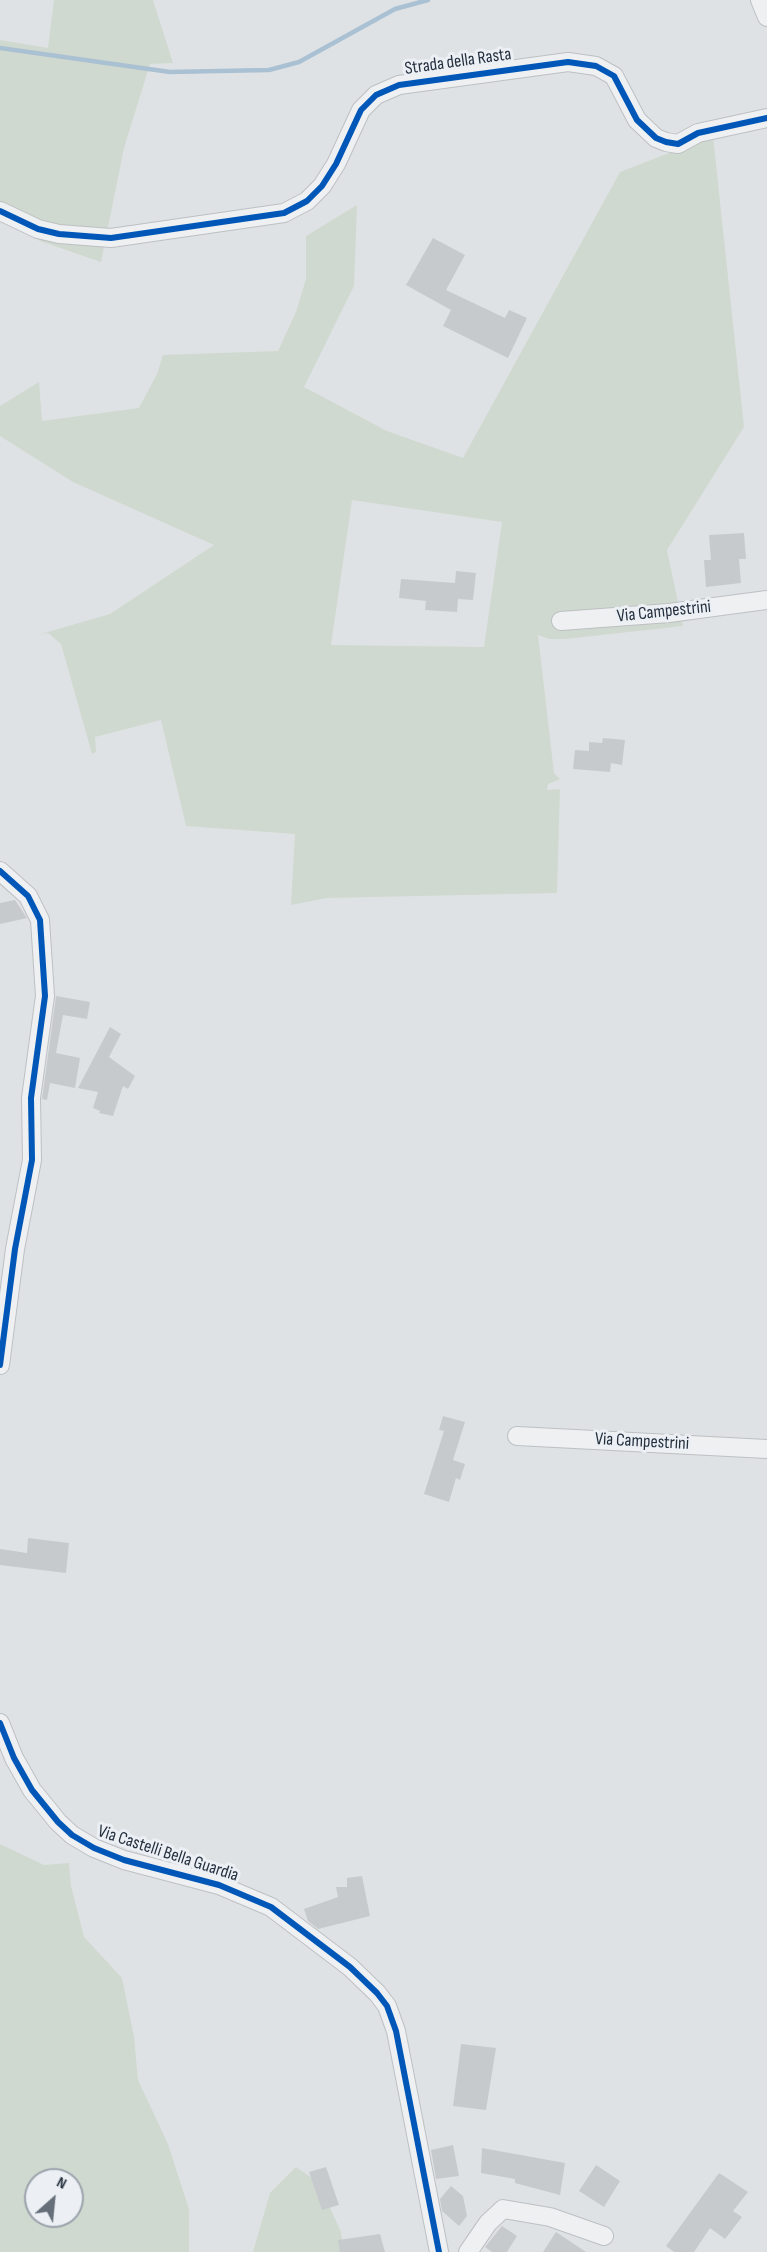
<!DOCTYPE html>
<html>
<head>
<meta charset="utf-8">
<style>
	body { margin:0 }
	#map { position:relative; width:767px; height:2252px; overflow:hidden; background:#dfe2e5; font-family:"Sofia Sans Condensed",sans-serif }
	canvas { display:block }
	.north { position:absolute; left:24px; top:2168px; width:60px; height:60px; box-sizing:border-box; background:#ecf0f5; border:2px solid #9ca3ac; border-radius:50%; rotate:27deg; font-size:16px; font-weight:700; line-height:24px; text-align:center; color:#25303f }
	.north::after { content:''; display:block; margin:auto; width:21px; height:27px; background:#666e79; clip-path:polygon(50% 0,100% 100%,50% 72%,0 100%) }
</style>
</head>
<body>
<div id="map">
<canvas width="767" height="2252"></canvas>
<div class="north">N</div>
</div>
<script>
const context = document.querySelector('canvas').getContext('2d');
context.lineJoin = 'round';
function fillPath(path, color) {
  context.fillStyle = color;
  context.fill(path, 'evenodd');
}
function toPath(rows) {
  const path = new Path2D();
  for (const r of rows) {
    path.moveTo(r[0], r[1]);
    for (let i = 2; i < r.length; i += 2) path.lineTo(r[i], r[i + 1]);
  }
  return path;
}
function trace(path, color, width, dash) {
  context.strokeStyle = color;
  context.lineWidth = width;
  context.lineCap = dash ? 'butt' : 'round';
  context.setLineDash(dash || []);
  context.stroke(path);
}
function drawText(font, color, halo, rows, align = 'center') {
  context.font = font + ' "Sofia Sans Condensed",sans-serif';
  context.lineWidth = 6;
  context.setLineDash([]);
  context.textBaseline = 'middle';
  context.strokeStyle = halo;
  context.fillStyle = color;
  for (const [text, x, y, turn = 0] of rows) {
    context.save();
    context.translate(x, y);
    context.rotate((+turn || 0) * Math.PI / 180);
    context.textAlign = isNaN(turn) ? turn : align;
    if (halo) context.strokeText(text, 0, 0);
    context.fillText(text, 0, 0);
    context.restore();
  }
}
fillPath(toPath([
	[54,0,153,0,173,63,150,64,124,148,101,262,40,241,0,215,0,40,48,48],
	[713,136,744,427,667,550,683,626,565,639,549,639,538,635,554,773,560,779,548,784,547,790,560,789,557,893,327,898,291,905,295,834,186,826,161,720,95,737,96,752,92,754,61,644,48,633,41,634,110,614,214,545,73,482,0,436,0,406,39,382,42,421,139,408,157,374,163,355,278,351,296,312,306,279,306,236,357,205,354,286,304,387,387,431,463,458,620,172],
	[352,500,502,522,484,647,331,645],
	[0,1844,44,1865,69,1863,71,1886,84,1937,122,1978,134,2037,138,2080,168,2144,189,2209,189,2252,0,2252],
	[36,2180,72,2180,72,2216,36,2216],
	[296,2167,319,2183,341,2232,344,2252,253,2252,270,2193]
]), '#d0d9cf');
trace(toPath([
	[0,48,170,72,269,70,299,62,395,9,428,0]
]), '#aac0d3', 4.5);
fillPath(toPath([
	[433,238,465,255,446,290,505,318,509,310,527,318,508,358,443,326,451,310,406,285],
	[744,533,746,559,739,559,741,583,706,587,704,560,711,560,709,535],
	[456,571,476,573,473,600,458,599,457,612,425,610,426,601,399,598,401,579,455,583],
	[603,738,625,740,622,765,611,763,610,772,573,769,575,750,589,751,589,742,602,743],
	[15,900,27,918,0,924,0,903],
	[56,996,90,1002,87,1019,63,1015,56,1053,80,1058,75,1088,50,1083,47,1100,42,1099],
	[110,1027,121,1034,109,1057,135,1076,128,1089,123,1086,113,1116,99,1113,100,1111,93,1108,98,1092,78,1088],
	[443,1416,465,1422,453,1460,465,1464,460,1480,456,1478,449,1502,424,1494,444,1431,439,1430],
	[28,1538,69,1543,66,1573,0,1565,0,1549,27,1553],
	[362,1876,370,1916,318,1929,308,1921,304,1909,338,1897,336,1887,347,1887,347,1878],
	[461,2044,496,2048,486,2110,453,2106],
	[453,2145,459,2176,436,2179,431,2150],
	[482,2148,565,2163,560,2195,515,2183,515,2179,481,2173],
	[596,2165,620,2181,604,2207,579,2191],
	[326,2167,339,2205,322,2210,309,2172],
	[719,2173,748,2192,733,2211,742,2217,725,2239,710,2228,694,2252,674,2252,666,2246],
	[451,2186,463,2196,467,2216,459,2226,442,2211,440,2199],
	[502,2226,517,2236,507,2252,492,2252,485,2247],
	[556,2232,586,2252,543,2252],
	[380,2234,385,2252,340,2252,338,2240]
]), '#c7cacd');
const street = toPath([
	[760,0,767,17],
	[0,211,38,229,59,234,111,238,284,213,307,201,322,186,336,164,361,110,376,95,399,85,568,62,596,66,614,76,637,120,656,138,666,142,678,144,698,133,767,118],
	[561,621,669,613,767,600],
	[0,871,28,896,40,920,45,996,31,1098,32,1160,15,1249,0,1365],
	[517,1436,767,1449],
	[0,1723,14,1758,32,1790,58,1822,72,1835,94,1848,124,1860,219,1885,271,1907,350,1967,377,1993,387,2006,396,2031,439,2252],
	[468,2252,488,2223,503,2209,550,2217,604,2236]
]);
trace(street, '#bdc0c3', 20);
trace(street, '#eef0f2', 18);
trace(toPath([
	[0,211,38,229,59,234,111,238,284,213,307,201,322,186,336,164,361,110,376,95,399,85,568,62,596,66,614,76,637,120,656,138,666,142,678,144,698,133,767,118],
	[0,871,28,896,40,920,45,996,31,1098,32,1160,15,1249,0,1365],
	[0,1723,14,1758,32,1790,58,1822,72,1835,94,1848,124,1860,219,1885,271,1907,350,1967,377,1993,387,2006,396,2031,439,2252]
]), '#0057b8', 6);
drawText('18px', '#25303f', '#ecf0f5', [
	["Strada della Rasta",458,62,-8],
	["Via Campestrini",664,612,-6],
	["Via Campestrini",642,1442,3],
	["Via Castelli Bella Guardia",168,1854,18]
]);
</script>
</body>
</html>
